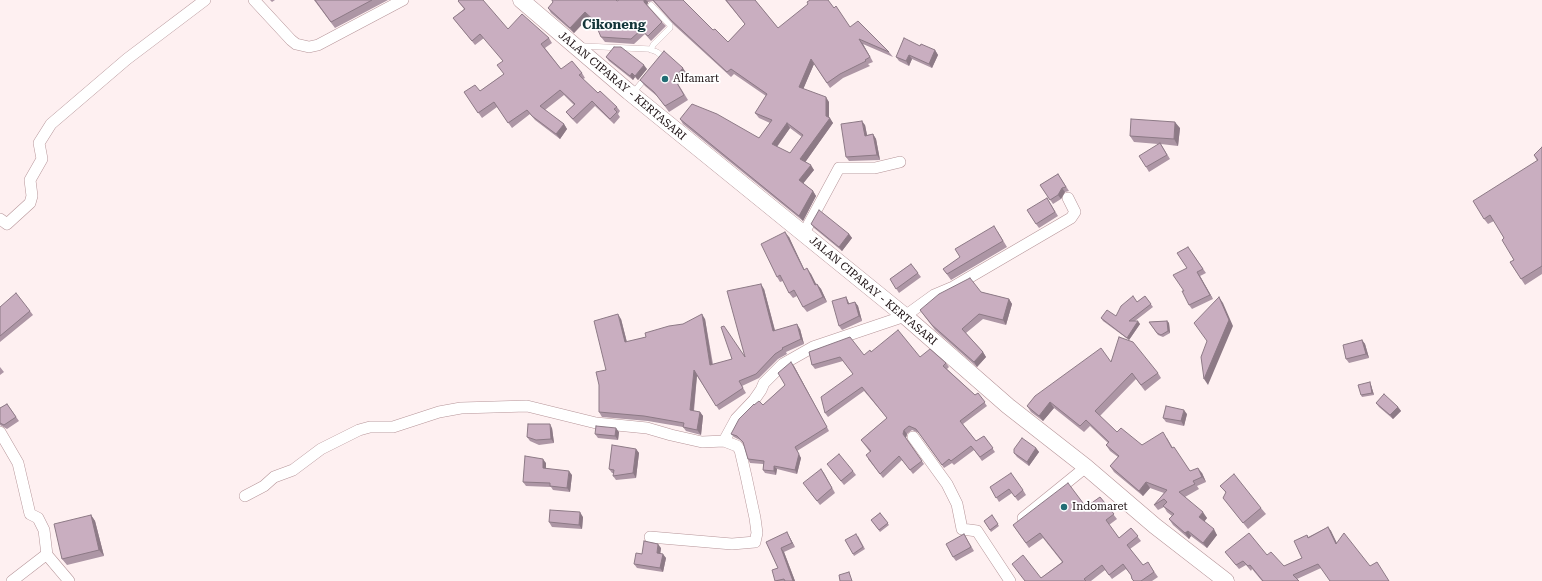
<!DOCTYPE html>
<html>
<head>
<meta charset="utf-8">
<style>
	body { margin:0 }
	canvas { display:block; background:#fef0f1 }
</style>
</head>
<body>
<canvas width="1542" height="581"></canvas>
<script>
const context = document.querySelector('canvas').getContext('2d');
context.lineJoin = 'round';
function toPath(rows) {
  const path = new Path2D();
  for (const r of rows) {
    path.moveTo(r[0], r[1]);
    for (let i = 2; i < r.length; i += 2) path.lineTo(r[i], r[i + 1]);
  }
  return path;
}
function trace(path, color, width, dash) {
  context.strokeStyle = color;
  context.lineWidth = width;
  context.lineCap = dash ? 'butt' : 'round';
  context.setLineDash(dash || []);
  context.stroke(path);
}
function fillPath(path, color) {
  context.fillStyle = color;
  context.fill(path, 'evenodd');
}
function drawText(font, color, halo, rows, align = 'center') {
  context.font = font + ' "Roboto Serif",serif';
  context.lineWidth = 3.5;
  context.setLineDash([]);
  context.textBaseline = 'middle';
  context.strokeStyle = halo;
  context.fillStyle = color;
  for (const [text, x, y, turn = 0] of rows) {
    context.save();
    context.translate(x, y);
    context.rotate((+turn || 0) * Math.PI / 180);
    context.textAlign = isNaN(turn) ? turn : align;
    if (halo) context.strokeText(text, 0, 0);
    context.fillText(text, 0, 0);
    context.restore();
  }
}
const lane = toPath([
	[651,5,670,25,670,28,653,45,651,50],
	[581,46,649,49,657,52,662,56,660,61],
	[633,93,647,76]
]);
const street = toPath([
	[254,0,291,40,296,44,309,47,318,45,403,0],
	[0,219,7,224,30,203,32,196,30,180,42,159,39,143,51,124,127,59,205,0],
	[804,233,839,168,875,168,900,162],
	[0,432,18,463,30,514,38,518,44,530,47,555,69,581],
	[913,437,947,484,957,504,962,529,977,531,1010,581],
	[724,441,736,419,754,400,761,390,764,383,783,364,813,347,905,316,934,295,953,287,1071,218,1075,212,1068,198],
	[245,496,264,486,274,477,293,470,321,449,359,430,370,427,393,427,439,412,461,408,527,406,596,423,647,428,671,435,702,442,724,441,737,446,740,450,746,476,755,518,757,533,755,542,732,544,650,537],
	[1023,518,1086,467],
	[12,581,47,554]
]);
const secondary = toPath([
	[521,0,629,92,905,316,1008,406,1086,467,1155,526,1226,581]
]);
trace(lane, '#b69599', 6);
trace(street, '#b69599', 12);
trace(secondary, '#b69599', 17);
trace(lane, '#fff', 5.5);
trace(street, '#fff', 11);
trace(secondary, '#fff', 16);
fillPath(toPath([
	[270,0,275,0,272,2],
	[314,0,388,0,335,28],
	[619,0,683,0,713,30,728,42,745,24,725,0,755,0,778,28,850,27,889,52,893,57,863,44,873,62,868,64,870,66,843,78,830,88,814,64,803,89,829,102,829,118,833,123,805,162,814,170,803,183,813,191,816,196,803,221,683,124,680,119,759,138,770,123,759,118,755,113,766,96,734,74,731,77,674,25,653,1,648,2,647,5,662,22,666,26,651,41,645,34,634,44,605,42,601,37,600,28,589,17,574,33,551,13,548,8,553,3,617,1],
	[790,128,802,137,790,153,777,147],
	[458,1,508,29,549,38,552,43,545,48,561,69,582,73,585,78,583,79,598,93,617,107,620,111,618,114,620,117,614,124,595,106,577,124,570,117,566,112,574,105,564,95,545,110,564,124,567,129,560,139,535,120,530,114,512,128,497,107,482,118,464,92,480,91,504,74,503,61,484,38,475,45,457,23,453,18,464,9],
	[920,46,935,50,938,55,932,68,912,59,909,66,899,61,896,57],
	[606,57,647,69,638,80,635,77,633,80,609,61],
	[687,74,678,84,688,100,669,112,658,97,645,86,640,80],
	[865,125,867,135,873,134,876,139,880,160,849,161,846,157],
	[1180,128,1178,146,1161,144,1170,159,1149,172,1146,167,1158,144,1134,142,1130,136],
	[1542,147,1542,274,1525,285,1510,262,1514,260,1504,238,1494,221,1488,224,1484,219,1537,161,1534,155],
	[1058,174,1069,191,1065,192,1061,199,1053,204,1040,185],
	[1047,198,1058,216,1039,228,1036,224],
	[811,224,849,234,852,238,842,251,814,228],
	[998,232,1007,247,951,280,943,269],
	[789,237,804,270,811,274,816,284,817,284,821,289,827,302,807,312,803,307,797,296,793,298,789,293,783,281,780,282,777,277],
	[1188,247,1206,273,1200,276,1213,299,1192,309,1189,305,1187,268],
	[911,264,921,277,899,293,890,279],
	[764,289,775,330,800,329,804,344,786,352,787,354,778,359,759,378,742,386,746,393,719,410,697,376,694,411,700,412,703,416,701,435,686,431,683,427,648,421,602,417,599,412,606,370,621,319,627,342,646,337,683,324,705,319,713,364,745,357],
	[981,292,1009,299,1012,304,1006,325,983,319,966,333,983,352,986,357,977,367,935,330,920,310],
	[1145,296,1153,307,1135,321,1140,324,1129,340,1103,321,1101,318,1116,316,1137,302],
	[846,297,848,301,849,304,855,302,858,306,862,321,842,330,839,326],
	[0,307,30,311,33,315,0,342],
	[1167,321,1169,323,1170,333,1163,337,1158,335,1149,322],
	[1362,340,1365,344,1369,358,1349,363,1346,359],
	[809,352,864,355,871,352,920,357,946,363,949,367,947,369,975,395,978,393,987,406,963,424,976,441,984,436,995,452,982,461,974,450,954,465,952,463,944,468,919,433,912,430,907,434,906,438,924,464,913,474,902,460,883,478,868,459,870,452,861,440,887,418,864,391,828,417,825,413,853,374,843,361,815,369,812,365],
	[1111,362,1158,373,1161,378,1145,391,1136,379,1100,416,1117,432,1142,445,1167,438,1173,448,1190,471,1202,473,1206,482,1197,486,1199,489,1185,497,1207,518,1204,522,1217,535,1207,548,1191,536,1189,539,1173,525,1169,519,1172,516,1167,512,1164,507,1158,510,1154,505,1164,493,1150,488,1143,496,1114,472,1110,466,1118,457,1110,451,1106,445,1108,443,1090,426,1084,432,1054,408,1043,421,1031,412,1027,406],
	[794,366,829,431,797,451,801,458,797,474,777,469,776,475,765,473,763,470,763,464,750,463,748,459,743,443,740,440,734,437,731,434,785,385],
	[0,367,4,372,0,375],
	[1371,385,1374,395,1362,397,1361,395],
	[1376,403,1398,407,1401,411,1393,419,1379,407],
	[7,404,19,421,7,429,0,425,0,408],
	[1187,414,1184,426,1166,422,1163,418],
	[552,428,554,443,539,445,530,441,527,437],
	[619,432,618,440,598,438,595,434],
	[1036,448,1039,452,1029,466,1017,457,1014,453],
	[636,449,639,453,636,478,616,480,613,476,614,473,612,473,609,469],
	[546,463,546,468,572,475,570,492,553,490,551,487,526,486,523,482],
	[830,468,853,471,856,475,844,485],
	[821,469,835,493,820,505,806,487],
	[1220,486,1261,508,1266,514,1248,529,1223,498,1226,493],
	[990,487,1023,490,1026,495,1018,501,1012,493,999,502],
	[1100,497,1117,519,1109,525,1119,538,1131,528,1141,541,1130,549,1143,565,1151,567,1158,577,1152,581,1133,581,1132,579,1131,575,1126,569,1112,579,1105,570,1091,581,1024,581,1041,578,1062,562,1043,538,1029,548,1013,525,1086,507],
	[880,513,889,525,880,532,871,520],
	[91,515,95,521,104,556,67,565,62,559],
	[992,515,999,526,991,532,984,521],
	[583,517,582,529,552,527,549,522],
	[1328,527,1331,531,1337,543,1370,566,1389,581,1321,568,1297,579,1299,581,1262,581,1252,569,1251,571,1246,565,1239,569,1225,552,1267,555,1284,566,1302,558,1307,535,1308,537],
	[964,534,974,551,956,561,953,557],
	[789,536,795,547,784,552,795,581,775,581,778,568,766,542],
	[858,536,865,549,854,556,853,554],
	[661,548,660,553,666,558,663,572,637,568,634,564,642,554]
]), '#ad96a5');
fillPath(toPath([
	[644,0,646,0,648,2,647,6,644,2],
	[585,12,589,17,574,33,570,28],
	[859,39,863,44,873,62,870,57],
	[935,50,938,55,932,68,929,64],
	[909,55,912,59,909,66,906,61],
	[811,59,814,64,802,92,799,87],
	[644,65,647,69,638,80,635,76],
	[683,68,687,74,678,84,688,100,674,78],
	[632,73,635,77,633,80,630,76],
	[826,97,829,102,829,119,830,118,833,123,804,164,800,159,826,116],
	[862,121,865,125,868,140,865,136],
	[1175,122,1180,128,1178,146,1174,139],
	[787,123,790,128,775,149,772,144],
	[564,124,567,129,560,139,556,134],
	[873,134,876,139,880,160,877,155],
	[811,165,814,170,802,185,799,180],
	[1062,188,1065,192,1061,199,1058,195],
	[813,191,816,196,803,221,799,216],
	[785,232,789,237,807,275,804,270],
	[849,234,852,238,842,251,839,247],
	[807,268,811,274,819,290,815,285],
	[1197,272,1200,276,1213,299,1210,295],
	[761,284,764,289,776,335,773,331],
	[817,284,821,289,827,302,823,297],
	[846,297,848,301,851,308,848,304],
	[1219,297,1223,303,1233,326,1208,385,1204,379],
	[1009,299,1012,304,1006,325,1003,320],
	[855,302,858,306,862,321,859,316],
	[618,314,621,319,628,347,625,342],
	[702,314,705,319,713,370,710,365],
	[1138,321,1140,324,1129,340,1127,338],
	[1167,321,1169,323,1170,333,1168,331],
	[797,324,800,329,804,344,801,339],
	[1362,340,1365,344,1369,358,1366,354],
	[983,352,986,357,977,367,974,362],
	[791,362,794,366,829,431,827,427],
	[694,370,697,375,693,415,690,410],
	[1370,382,1371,385,1374,395,1372,393],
	[1050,402,1054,408,1043,421,1039,416],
	[1398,407,1401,411,1393,419,1390,415],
	[1184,410,1187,414,1184,426,1181,421],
	[700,412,703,416,701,435,697,430],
	[550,424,552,428,554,443,551,439],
	[616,428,619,432,618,440,615,436],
	[904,430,907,434,906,438,924,464,903,434],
	[795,447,801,458,797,474,795,470],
	[1036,448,1039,452,1029,466,1027,462],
	[636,449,639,453,636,478,633,473],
	[543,459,546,463,546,472,543,468],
	[774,466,777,469,776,475,774,471],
	[1198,468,1202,473,1206,482,1202,477],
	[821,469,824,473,835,493,832,488],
	[569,471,572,475,570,492,567,488],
	[1146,482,1150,488,1143,496,1139,491],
	[580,512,583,517,582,529,579,525],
	[1203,512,1207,518,1203,523,1199,517],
	[91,515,95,521,104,556,99,550],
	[1328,527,1331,531,1339,548,1336,544],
	[1214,529,1217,535,1207,548,1203,543],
	[1188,531,1191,536,1189,539,1185,533],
	[787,532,789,536,795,547,792,543],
	[658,544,661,548,660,557,657,553],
	[781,548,784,552,795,581,793,581],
	[663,554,666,558,663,572,660,568]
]), '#8d7a86');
const building = toPath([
	[315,0,372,0,331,22,315,0],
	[459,0,483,0,508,29,522,14,549,38,541,44,561,69,572,61,582,73,579,75,598,93,600,91,617,107,614,109,617,112,610,119,592,101,573,119,566,112,575,104,560,90,540,106,564,124,556,134,532,116,527,110,508,123,494,102,478,113,464,92,475,85,480,91,504,74,497,65,503,61,480,34,472,41,453,18,465,9,458,1,459,0],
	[552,0,616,0,617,1,619,0,644,0,644,2,662,22,648,36,641,30,631,39,601,37,598,30,601,27,585,12,570,28,548,8,553,2,552,0],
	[653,0,683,0,713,30,715,29,728,42,745,24,726,0,755,0,778,28,808,4,807,2,810,0,828,0,834,8,836,6,850,27,858,21,889,52,859,39,870,57,865,60,866,61,840,74,827,83,811,59,799,87,826,97,826,116,830,118,800,159,811,165,799,180,813,191,799,216,680,119,692,104,717,114,759,138,772,120,755,113,767,94,731,69,727,72,671,20,653,0],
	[787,123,803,135,790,153,772,144,787,123],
	[904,38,920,46,921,44,935,50,929,64,909,55,906,61,896,57,904,38],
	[614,47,621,47,644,65,635,76,632,73,630,76,606,57,614,47],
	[664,51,683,68,674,78,684,95,665,106,654,92,640,80,664,51],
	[1131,119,1175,122,1174,139,1130,136,1131,119],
	[862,121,865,136,873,134,877,155,846,157,841,124,862,121],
	[1160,143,1167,155,1146,167,1139,156,1160,143],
	[1542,147,1542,266,1521,279,1510,262,1514,260,1502,240,1504,238,1490,215,1484,219,1473,201,1538,160,1534,155,1542,147],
	[1058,174,1066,187,1062,188,1058,195,1050,200,1040,185,1058,174],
	[1047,198,1055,212,1036,224,1027,210,1047,198],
	[819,210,849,234,839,247,811,224,819,210],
	[994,226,1003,241,947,274,943,269,960,257,955,249,994,226],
	[785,232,804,270,807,268,815,285,817,284,823,297,803,307,794,290,789,293,780,275,777,277,761,244,785,232],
	[1188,247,1203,269,1197,272,1210,295,1189,305,1182,291,1184,291,1173,275,1187,268,1177,253,1188,247],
	[911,264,918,273,896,289,890,279,911,264],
	[970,278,981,292,1009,299,1003,320,979,314,962,329,983,352,974,362,932,325,920,310,939,294,970,278],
	[761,284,773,331,797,324,801,339,782,348,783,349,775,354,756,374,739,381,743,388,716,406,694,370,690,410,700,412,697,430,683,427,684,423,644,416,599,412,599,385,596,372,606,370,594,321,618,314,625,342,646,337,645,333,669,326,683,324,702,314,710,365,732,359,721,327,724,326,745,357,727,291,761,284],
	[16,293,30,311,0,336,0,307,16,293],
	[1133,296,1137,302,1145,296,1151,304,1129,321,1138,321,1127,338,1101,318,1107,310,1116,316,1121,306,1133,296],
	[846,297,848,304,855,302,859,316,839,326,832,301,846,297],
	[1219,297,1229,320,1204,379,1201,357,1207,341,1194,323,1219,297],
	[1167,321,1168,331,1161,335,1157,333,1149,322,1167,321],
	[898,330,920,357,930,349,946,363,943,366,975,395,978,393,985,402,960,421,976,441,984,436,993,448,980,457,971,446,951,461,949,459,942,465,916,429,909,426,904,430,903,434,922,461,910,470,899,456,880,474,866,455,871,451,861,440,887,418,862,387,825,413,821,397,853,374,840,357,812,365,809,352,850,337,864,355,870,350,871,352,898,330],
	[1119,337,1133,342,1158,373,1141,385,1132,373,1095,411,1117,432,1121,428,1142,445,1163,432,1172,448,1174,447,1190,471,1198,468,1202,477,1193,481,1195,484,1179,492,1203,512,1199,517,1214,529,1203,543,1188,531,1185,533,1169,519,1174,514,1163,506,1167,502,1164,499,1154,505,1167,490,1146,482,1139,491,1110,466,1119,456,1106,445,1109,442,1086,420,1080,426,1050,402,1039,416,1027,406,1035,396,1101,348,1111,362,1119,337],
	[1362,340,1366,354,1346,359,1343,345,1362,340],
	[791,362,827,427,795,447,799,454,795,470,774,466,774,471,763,470,764,461,748,459,743,442,737,436,731,434,739,419,754,404,754,405,759,401,763,405,785,385,778,373,791,362],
	[1370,382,1372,393,1361,395,1358,385,1370,382],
	[1384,394,1398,407,1390,415,1376,403,1384,394],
	[7,404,16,417,4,425,0,423,0,408,7,404],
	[1166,406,1184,410,1181,421,1163,418,1166,406],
	[528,424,550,424,551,439,536,440,527,437,528,424],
	[596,426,616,428,615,436,595,434,596,426],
	[1022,438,1036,448,1027,462,1014,453,1014,449,1022,438],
	[612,445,636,449,633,473,613,476,614,470,609,469,612,445],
	[839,454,853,471,841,481,827,464,839,454],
	[525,456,543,459,543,468,569,471,567,488,550,486,550,483,523,482,525,456],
	[821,469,832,488,817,501,803,483,821,469],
	[1011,473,1023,490,1015,497,1009,489,996,498,990,487,1011,473],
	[1234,474,1261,508,1243,523,1223,498,1226,492,1220,486,1234,474],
	[1068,483,1086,507,1100,497,1114,514,1106,520,1119,538,1131,528,1138,536,1127,545,1143,565,1148,562,1154,572,1141,581,1134,581,1132,579,1131,575,1123,564,1109,575,1102,565,1084,579,1086,581,1025,581,1012,564,1023,555,1041,578,1063,562,1040,533,1026,543,1013,525,1068,483],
	[550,510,580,512,579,525,549,522,550,510],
	[880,513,888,523,879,530,871,520,880,513],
	[91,515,99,550,62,559,54,524,91,515],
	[992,515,998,524,990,530,984,521,992,515],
	[1328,527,1336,544,1344,533,1370,566,1377,562,1389,581,1330,581,1318,564,1293,575,1299,581,1263,581,1250,565,1248,566,1243,561,1236,565,1225,552,1249,533,1267,555,1271,552,1284,566,1302,558,1294,541,1307,535,1308,538,1328,527],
	[787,532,792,543,781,548,793,581,785,581,784,579,775,581,772,570,778,568,766,542,787,532],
	[856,534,863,547,853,554,845,540,856,534],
	[964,534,971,547,953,557,946,544,964,534],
	[644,541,658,544,657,553,663,554,660,568,634,564,636,553,642,554,644,541],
	[849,572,852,581,840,581,839,575,849,572]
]);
fillPath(building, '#c9aec0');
trace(building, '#8d7a86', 1);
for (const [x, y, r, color] of [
	[665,79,4,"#226d75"],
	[1064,507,4,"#226d75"]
]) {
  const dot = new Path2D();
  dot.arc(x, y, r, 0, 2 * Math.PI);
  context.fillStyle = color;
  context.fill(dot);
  trace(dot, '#fff', 1.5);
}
drawText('11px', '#1a0e10', '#fff', [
	["Alfamart",673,79],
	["Indomaret",1072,507]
], 'left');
drawText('11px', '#1a0e10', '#fff', [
	["JALAN CIPARAY - KERTASARI",622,86,40],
	["JALAN CIPARAY - KERTASARI",873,291,40]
]);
drawText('bold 13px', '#14363a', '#fff', [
	["Cikoneng",614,25]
]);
</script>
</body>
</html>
